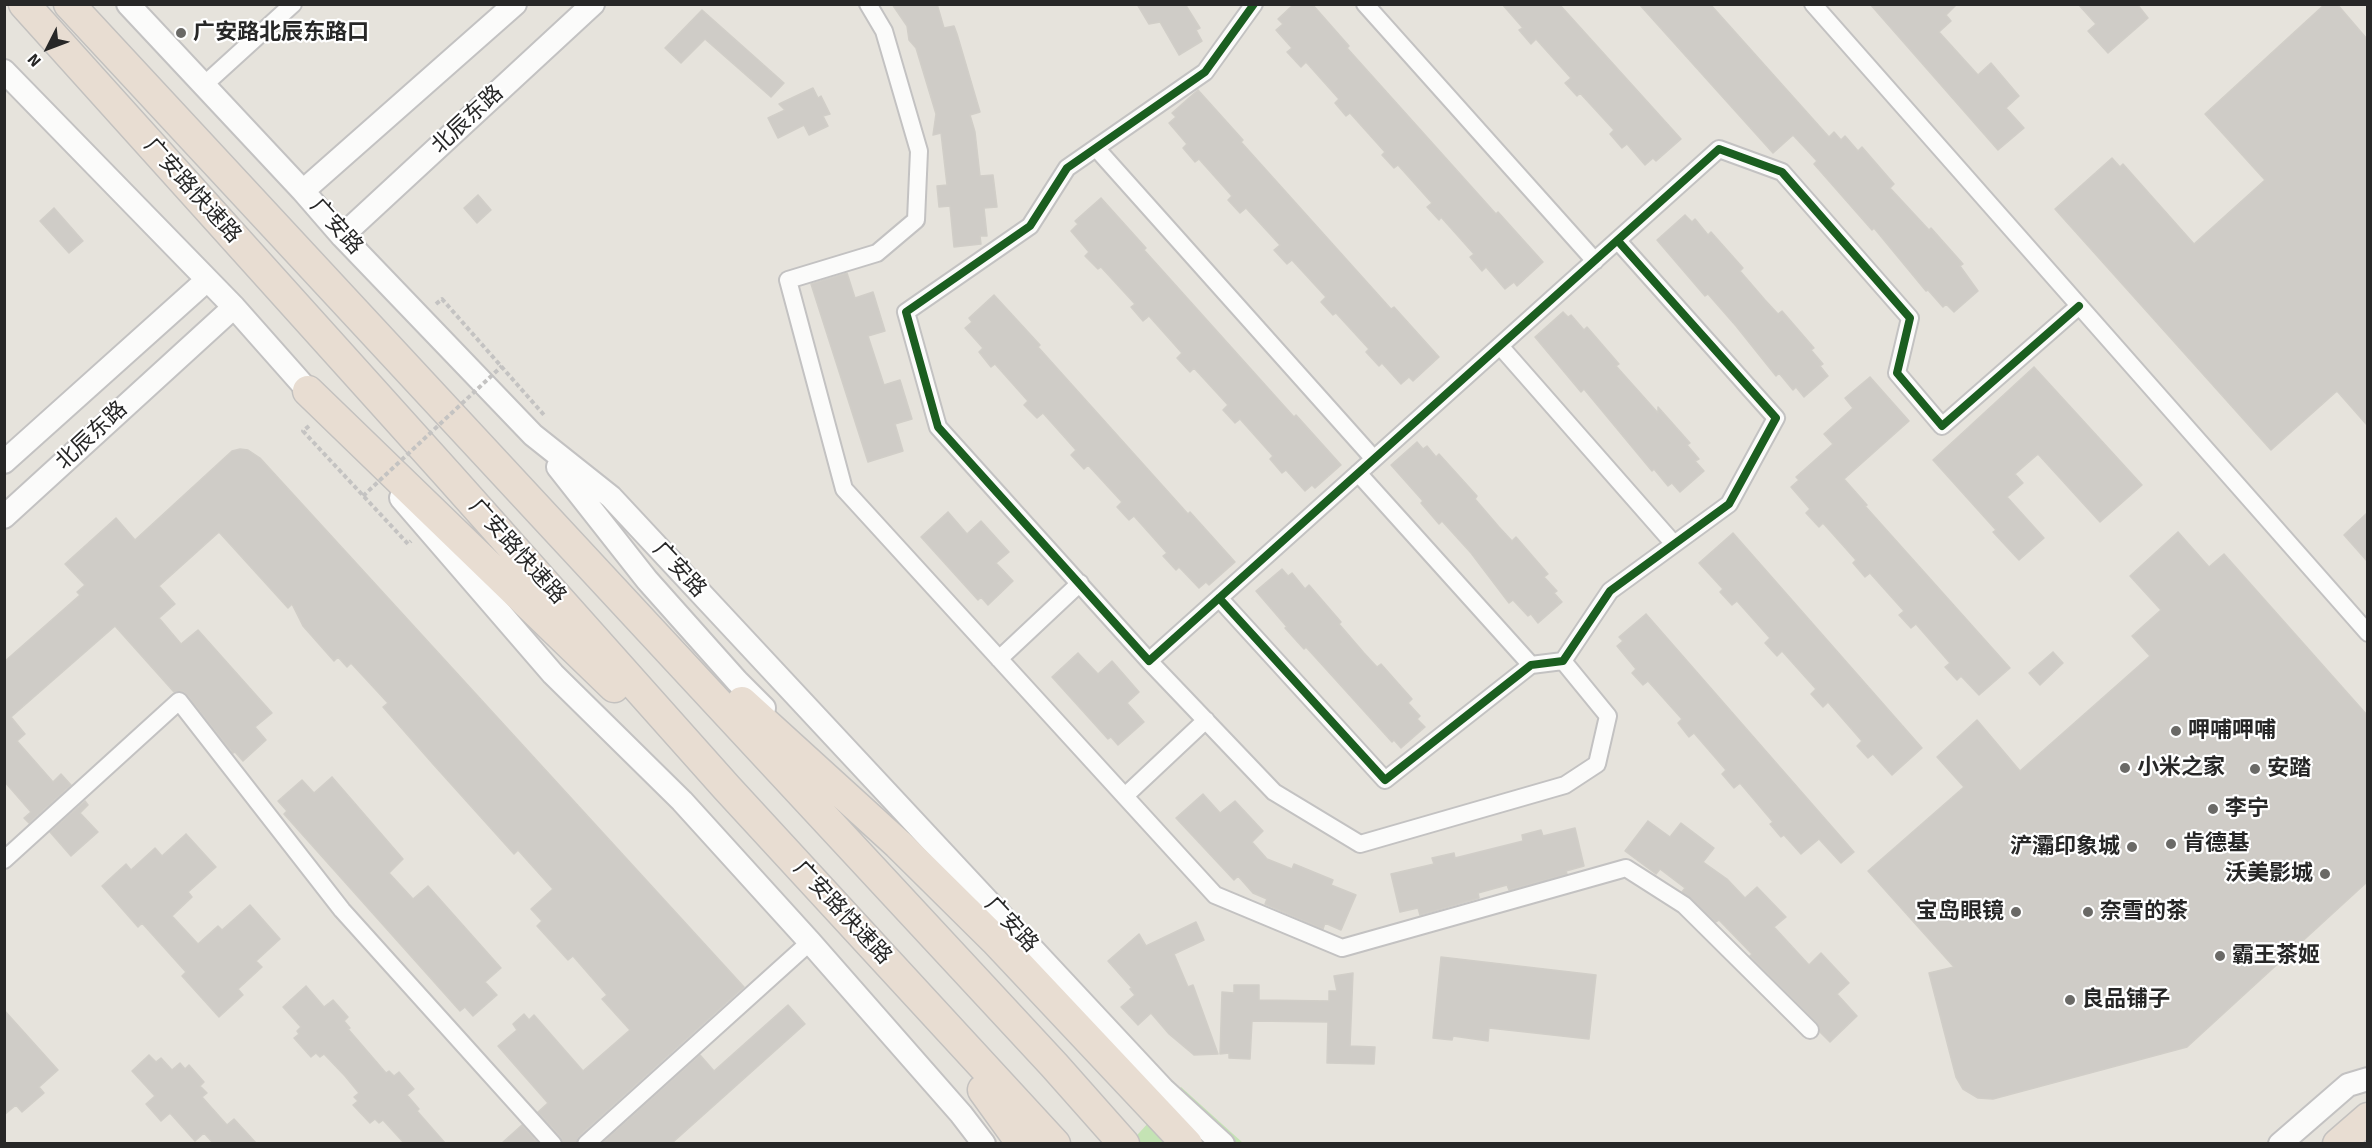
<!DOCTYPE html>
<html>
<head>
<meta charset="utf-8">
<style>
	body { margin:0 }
	#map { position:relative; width:2372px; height:1148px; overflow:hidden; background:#e6e3dc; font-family:Signika,sans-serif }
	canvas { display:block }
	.frame { position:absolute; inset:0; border:6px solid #272727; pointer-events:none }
	.north { position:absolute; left:18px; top:18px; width:60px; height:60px; -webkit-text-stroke:4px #fff; paint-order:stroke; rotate:228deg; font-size:16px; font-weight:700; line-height:24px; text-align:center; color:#272727 }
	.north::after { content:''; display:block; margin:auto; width:21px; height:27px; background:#272727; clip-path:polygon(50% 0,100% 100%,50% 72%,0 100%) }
</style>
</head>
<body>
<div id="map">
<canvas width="2372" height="1148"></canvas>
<div class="frame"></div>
<div class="north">N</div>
</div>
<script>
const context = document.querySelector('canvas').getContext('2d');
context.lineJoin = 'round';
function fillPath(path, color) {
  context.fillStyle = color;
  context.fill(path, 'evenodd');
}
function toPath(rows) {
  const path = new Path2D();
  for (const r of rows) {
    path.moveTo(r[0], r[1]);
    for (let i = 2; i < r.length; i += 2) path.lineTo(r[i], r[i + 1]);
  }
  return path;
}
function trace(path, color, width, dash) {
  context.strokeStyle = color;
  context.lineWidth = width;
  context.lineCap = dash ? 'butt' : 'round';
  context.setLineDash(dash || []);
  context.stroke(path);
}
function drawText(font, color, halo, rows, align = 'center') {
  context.font = font + ' Signika,"Noto Sans SC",sans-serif';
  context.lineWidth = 4.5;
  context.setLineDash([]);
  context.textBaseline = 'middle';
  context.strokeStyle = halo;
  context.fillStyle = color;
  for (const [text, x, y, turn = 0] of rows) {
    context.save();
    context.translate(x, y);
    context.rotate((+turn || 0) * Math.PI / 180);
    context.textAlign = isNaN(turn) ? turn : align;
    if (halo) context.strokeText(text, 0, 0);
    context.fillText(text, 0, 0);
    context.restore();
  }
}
fillPath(toPath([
	[1181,1087,1243,1143,1129,1144]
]), '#c4e3b4');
const building = toPath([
	[892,4,937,4,944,28,954,26,957,34,980,112,970,115,975,132,980,176,993,175,997,207,984,208,987,236,980,236,981,244,954,247,950,206,939,207,937,186,947,185,941,133,933,135,936,114,916,48,909,40,907,26,892,4],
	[1137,4,1185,4,1200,28,1196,30,1202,41,1179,55,1160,22,1149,24,1137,4],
	[1294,4,1312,4,1349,46,1347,48,1496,214,1498,212,1543,262,1517,286,1514,282,1505,289,1486,267,1482,271,1470,257,1474,254,1441,217,1439,220,1427,207,1432,203,1398,165,1394,168,1382,155,1385,152,1350,113,1346,116,1335,103,1339,99,1306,62,1301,67,1287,52,1292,48,1276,30,1283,24,1278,19,1294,4],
	[1502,4,1559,4,1681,139,1656,161,1653,158,1645,165,1627,144,1622,148,1610,134,1614,130,1580,93,1577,96,1565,83,1571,78,1536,39,1531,44,1519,30,1523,28,1502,4],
	[1639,4,1710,4,1829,137,1834,132,1841,140,1845,136,1858,151,1862,147,1894,184,1890,188,1929,230,1931,228,1963,264,1960,266,1978,291,1954,312,1946,304,1943,307,1928,290,1926,291,1874,228,1872,230,1814,164,1817,161,1793,135,1773,153,1639,4],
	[1870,4,1957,4,1946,15,1951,21,1939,32,1978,75,1991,63,2019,96,2006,108,2024,128,1998,150,1870,4],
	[2078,4,2137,4,2148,18,2108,53,2088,31,2096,24,2078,4],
	[2325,4,2337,4,2367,39,2367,425,2337,391,2271,450,2055,209,2112,158,2120,167,2123,164,2194,244,2265,180,2205,114,2325,4],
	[702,10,784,83,771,97,705,39,681,63,665,48,702,10],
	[813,88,818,98,821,96,830,114,823,116,828,126,809,135,804,125,778,138,768,118,785,110,779,104,813,88],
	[1198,90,1243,140,1241,142,1391,309,1394,307,1439,357,1413,381,1409,377,1401,384,1382,363,1379,366,1366,352,1369,349,1336,313,1333,315,1321,302,1326,297,1292,260,1287,264,1274,250,1280,245,1246,208,1240,213,1228,200,1232,196,1199,159,1195,162,1183,148,1187,144,1169,123,1176,117,1172,113,1198,90],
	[478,195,491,210,477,223,464,208,478,195],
	[1101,198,1146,248,1144,250,1294,417,1296,415,1341,465,1315,488,1312,485,1305,491,1286,470,1282,473,1270,459,1273,456,1240,419,1235,423,1223,410,1228,405,1194,368,1190,372,1177,358,1182,353,1149,316,1143,321,1131,307,1135,304,1101,267,1098,269,1085,256,1089,252,1071,231,1078,224,1075,221,1101,198],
	[54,208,83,241,69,253,40,221,54,208],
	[1685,215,1692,222,1695,219,1708,235,1711,232,1743,268,1740,271,1765,300,1778,314,1782,311,1814,348,1811,350,1823,364,1820,366,1828,376,1804,397,1796,387,1793,390,1779,373,1776,376,1736,326,1708,294,1705,296,1657,240,1685,215],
	[847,273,855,298,873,292,885,331,868,336,884,385,900,380,912,419,895,424,903,451,868,462,811,284,847,273],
	[994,295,1040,345,1038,347,1188,514,1190,512,1235,562,1209,585,1206,582,1199,588,1179,567,1176,570,1163,556,1167,553,1134,516,1129,520,1117,507,1122,502,1088,465,1084,469,1071,455,1076,450,1043,413,1037,418,1024,405,1028,401,995,364,991,367,979,352,983,348,965,328,972,322,969,318,994,295],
	[1563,312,1568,317,1571,315,1584,330,1587,327,1619,364,1616,366,1658,413,1658,407,1690,443,1687,445,1699,459,1695,461,1704,471,1680,492,1672,483,1668,486,1654,469,1652,471,1584,389,1581,392,1535,337,1563,312],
	[2034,367,2142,485,2100,522,2038,454,2015,474,2023,483,2007,497,2044,538,2019,560,1993,532,1996,530,1933,460,2034,367],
	[1870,377,1909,421,1844,479,1867,505,1865,506,2010,668,1979,695,1961,676,1957,680,1945,667,1950,663,1916,624,1911,628,1899,615,1904,611,1870,573,1865,577,1853,563,1856,560,1823,523,1819,527,1806,513,1810,509,1791,487,1799,480,1796,477,1833,444,1824,434,1853,408,1845,398,1870,377],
	[1417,442,1423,449,1427,446,1436,457,1439,454,1477,496,1475,499,1499,527,1512,541,1516,537,1548,574,1544,577,1557,591,1554,593,1562,602,1538,623,1531,614,1528,616,1513,600,1509,603,1471,553,1442,521,1439,524,1421,503,1423,501,1391,465,1417,442],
	[240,449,248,450,260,458,744,987,579,1136,576,1143,563,1143,561,1137,538,1112,548,1103,498,1046,517,1030,513,1024,524,1014,529,1020,534,1015,583,1071,630,1030,602,999,607,995,573,956,568,960,537,926,542,921,531,909,553,889,518,850,514,854,433,764,383,707,388,703,351,663,347,667,338,657,334,661,303,626,292,604,288,608,219,532,159,586,175,604,159,618,181,644,198,630,272,713,255,727,266,740,243,761,235,752,233,753,187,695,182,691,174,692,115,626,11,717,25,734,17,741,53,782,61,774,71,785,29,823,24,818,31,812,4,781,4,662,80,595,77,592,85,585,65,564,116,518,135,540,232,451,240,449],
	[948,512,967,534,981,521,1009,552,996,563,1013,581,988,605,981,597,978,600,921,537,948,512],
	[2367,513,2367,561,2344,535,2367,513],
	[2178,532,2209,567,2224,554,2367,715,2367,882,2187,1047,1993,1099,1978,1098,1963,1089,1956,1077,1929,973,1954,967,1868,871,1964,787,1937,757,1977,720,2020,771,2150,656,2132,636,2161,610,2130,576,2178,532],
	[1733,533,1922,748,1892,775,1873,754,1868,758,1857,746,1862,741,1828,702,1823,707,1811,694,1816,689,1782,651,1777,656,1765,643,1770,638,1737,601,1732,605,1720,592,1723,589,1699,563,1733,533],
	[1282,569,1288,576,1292,573,1305,589,1309,585,1341,622,1339,624,1364,653,1377,667,1381,664,1412,699,1408,703,1420,716,1417,719,1425,727,1401,748,1394,740,1392,742,1306,647,1304,649,1285,628,1287,627,1256,591,1282,569],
	[1646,614,1854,852,1841,863,1819,839,1801,854,1784,835,1781,837,1770,824,1773,822,1740,783,1734,788,1722,774,1726,770,1694,733,1689,737,1678,723,1682,719,1648,681,1643,685,1632,673,1636,669,1617,646,1623,641,1619,637,1646,614],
	[2053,652,2063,663,2040,685,2029,673,2053,652],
	[1078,653,1098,674,1112,661,1139,692,1127,703,1144,722,1118,745,1111,737,1108,739,1052,677,1078,653],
	[332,777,403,859,389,873,413,899,428,886,501,968,485,982,497,995,473,1016,465,1007,460,1011,284,814,287,811,278,801,302,780,314,793,332,777],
	[1203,794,1220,813,1235,801,1263,831,1252,842,1267,859,1292,869,1294,864,1333,880,1331,885,1356,895,1341,930,1325,923,1323,929,1265,904,1267,899,1253,893,1238,876,1234,880,1176,818,1203,794],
	[85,801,88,805,80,813,98,832,71,856,50,832,85,801],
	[1648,821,1670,837,1681,823,1714,848,1703,862,1727,879,1745,898,1757,887,1786,917,1774,927,1809,965,1821,953,1849,983,1837,994,1857,1016,1830,1042,1820,1032,1817,1023,1750,956,1752,954,1719,920,1716,922,1682,892,1685,888,1660,869,1656,874,1625,851,1648,821],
	[1575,828,1584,866,1566,871,1567,874,1509,890,1507,885,1478,893,1479,898,1420,915,1418,908,1400,912,1391,874,1434,864,1432,858,1454,853,1455,858,1523,841,1522,835,1541,830,1543,836,1575,828],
	[186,834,216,867,188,892,192,897,172,916,198,944,218,926,222,930,250,905,280,939,256,961,262,967,238,989,243,995,219,1017,182,976,186,972,142,923,138,927,102,886,126,864,131,870,155,848,162,856,186,834],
	[1196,922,1204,940,1174,954,1188,987,1193,985,1218,1054,1194,1055,1169,1034,1151,1013,1138,1025,1121,1007,1135,995,1130,989,1132,988,1108,961,1139,934,1146,946,1196,922],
	[1441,957,1596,975,1589,1039,1489,1028,1488,1041,1453,1036,1452,1040,1433,1038,1441,957],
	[1353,973,1350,1046,1375,1047,1374,1064,1327,1063,1328,1022,1252,1021,1250,1059,1229,1058,1229,1053,1220,1054,1222,992,1234,993,1234,985,1259,985,1259,1000,1329,1001,1329,991,1337,991,1334,976,1353,973],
	[306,986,324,1007,333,1000,348,1017,344,1021,350,1028,348,1029,386,1073,389,1071,394,1076,399,1072,414,1089,407,1095,419,1109,417,1111,445,1143,404,1143,383,1120,379,1123,375,1119,370,1123,353,1105,358,1101,354,1097,359,1093,345,1076,324,1054,320,1057,316,1053,311,1057,294,1038,299,1034,297,1031,301,1027,283,1007,306,986],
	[788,1005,805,1024,672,1143,602,1143,700,1055,714,1071,788,1005],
	[4,1010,58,1070,39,1087,44,1093,22,1112,16,1105,4,1115,4,1010],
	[149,1055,156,1062,161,1058,172,1070,180,1063,185,1069,189,1065,204,1082,200,1086,207,1093,202,1097,227,1125,234,1119,256,1143,213,1143,204,1133,195,1141,170,1113,161,1121,146,1104,155,1096,132,1071,149,1055],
	[522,1125,538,1143,502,1143,522,1125]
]);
fillPath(building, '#cfccc7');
trace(building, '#d1cec8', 1.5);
const street = toPath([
	[868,4,884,31,919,151,916,220,877,253,788,280,844,489,1215,895,1342,948,1626,868,1684,905,1810,1030],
	[1254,4,1205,72,1067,168,1030,226,906,312,938,427,1149,661,1719,149,1782,172,1910,318,1897,373,1942,426,2079,306],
	[1365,4,1595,261],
	[1813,4,2368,633],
	[204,85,293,4],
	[1096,148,1374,459],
	[1500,346,1674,544],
	[1358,473,1531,665],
	[1219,598,1385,780,1531,665,1563,661,1610,591,1729,504,1776,418,1618,241],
	[999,659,1080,583],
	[1149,661,1274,792,1360,844,1565,785,1597,764,1608,716,1563,661],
	[1125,796,1206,720],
	[4,860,179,701,342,910,553,1144],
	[586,1144,810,942]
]);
const secondary = toPath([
	[128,4,303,191,342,236,533,435,611,497,1163,1089,1223,1144],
	[4,71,234,307,319,403],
	[303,191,515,4],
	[342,236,593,4],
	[4,462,207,280],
	[558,467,647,580,737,681,764,708],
	[401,498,553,674,682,801,810,942,961,1114,984,1144],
	[4,517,234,307],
	[2280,1144,2348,1085,2368,1079]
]);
const highway = toPath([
	[24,4,449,476,727,788,1055,1144],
	[69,4,1054,1065,1124,1144],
	[308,391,614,687],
	[742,702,898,844,995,940,1187,1144],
	[983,1090,1022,1144],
	[2338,1144,2368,1118]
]);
trace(street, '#c3c2c2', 20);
trace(secondary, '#c3c2c2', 26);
trace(highway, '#c3c1bf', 33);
trace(toPath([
	[436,304,442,299,544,415],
	[309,426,303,431,408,544,411,541]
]), '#c4c3c2', 4, [4.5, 3]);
trace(street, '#fbfbfa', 16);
trace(secondary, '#fbfbfa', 22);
trace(highway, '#e8ddd2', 30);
trace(toPath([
	[363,496,502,366]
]), '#c4c3c2', 4, [4.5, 3]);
trace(toPath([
	[1254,4,1205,72,1067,168,1030,226,906,312,938,427,1149,661,1719,149,1782,172,1910,318,1897,373,1942,426,2079,306],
	[1219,598,1385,780,1531,665,1563,661,1610,591,1729,504,1776,418,1618,241]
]), '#1b5e20', 8);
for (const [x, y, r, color] of [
	[181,33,6,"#6a6966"],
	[2176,731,6,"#6a6966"],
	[2125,768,6,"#6a6966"],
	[2255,769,6,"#6a6966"],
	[2213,809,6,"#6a6966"],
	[2171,844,6,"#6a6966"],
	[2132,847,6,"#6a6966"],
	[2325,874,6,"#6a6966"],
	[2016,912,6,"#6a6966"],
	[2088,912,6,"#6a6966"],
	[2220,956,6,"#6a6966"],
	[2070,1000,6,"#6a6966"]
]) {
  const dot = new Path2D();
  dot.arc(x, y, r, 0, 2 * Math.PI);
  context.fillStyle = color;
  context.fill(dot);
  trace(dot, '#fff', 2);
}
drawText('bold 22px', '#272727', '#fff', [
	["广安路北辰东路口",193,33],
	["呷哺呷哺",2188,731],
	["小米之家",2137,768],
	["安踏",2267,769],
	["李宁",2225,809],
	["肯德基",2183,844],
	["浐灞印象城",2120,847,"right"],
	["沃美影城",2313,874,"right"],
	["宝岛眼镜",2004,912,"right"],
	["奈雪的茶",2100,912],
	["霸王茶姬",2232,956],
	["良品铺子",2082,1000]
], 'left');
drawText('22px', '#272727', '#fff', [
	["北辰东路",468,120,-43],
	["广安路快速路",192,191,48],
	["广安路",336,227,48],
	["北辰东路",92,436,-43],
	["广安路快速路",517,552,48],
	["广安路",679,570,47],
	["广安路快速路",842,913,47],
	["广安路",1011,925,47]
]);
</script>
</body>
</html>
